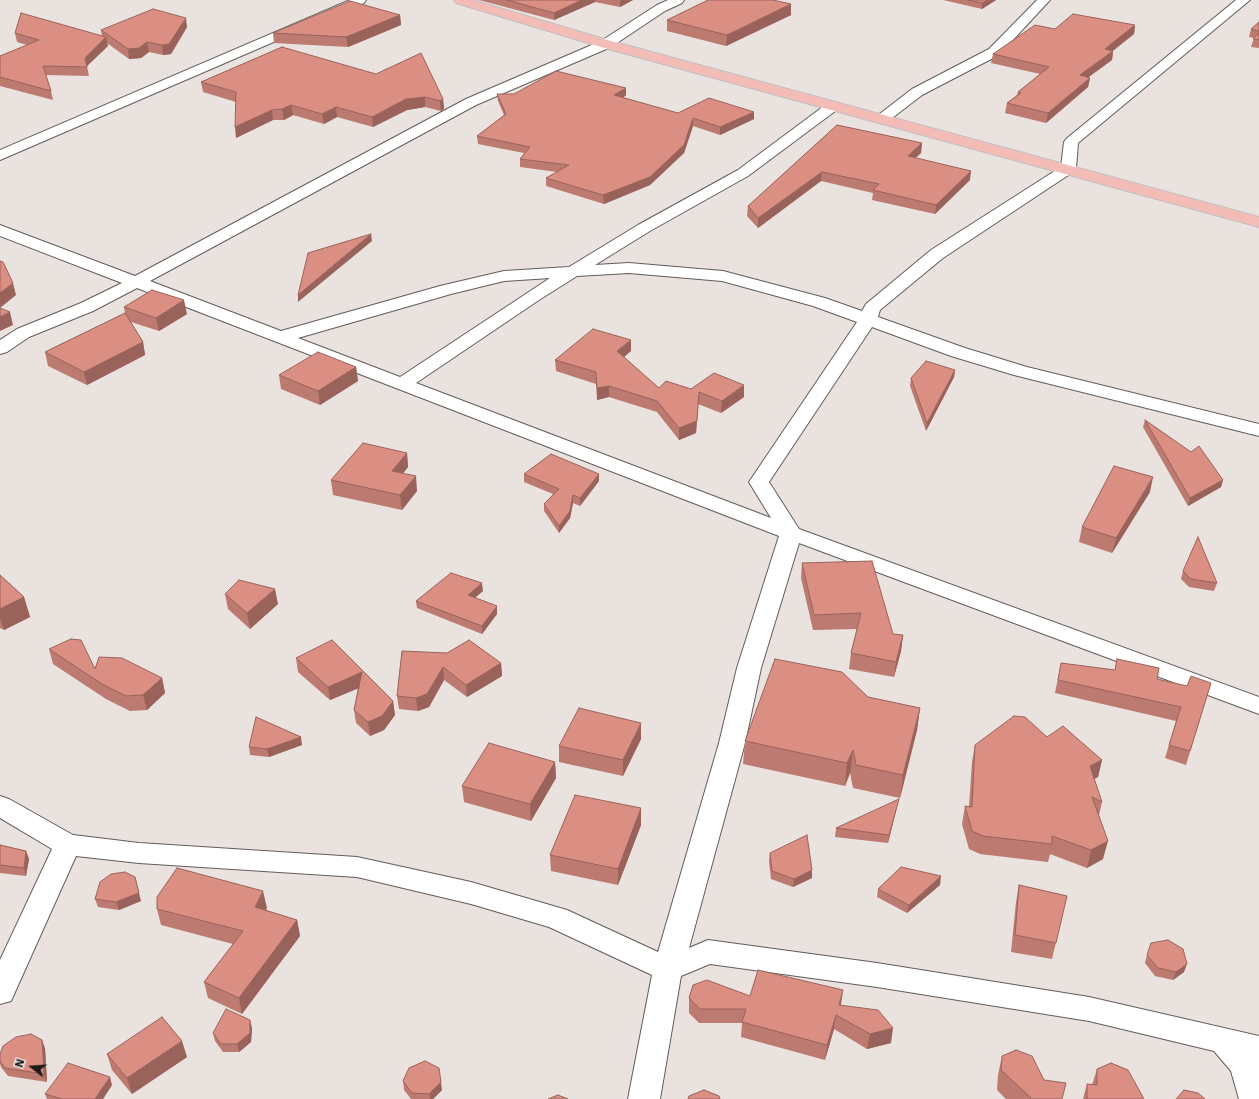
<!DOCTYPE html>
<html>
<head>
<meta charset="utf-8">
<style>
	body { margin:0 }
	#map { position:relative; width:1259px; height:1099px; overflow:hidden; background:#eae2df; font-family:"Work Sans",sans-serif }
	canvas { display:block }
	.north { position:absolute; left:12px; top:1047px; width:40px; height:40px; -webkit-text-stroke:3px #eae2df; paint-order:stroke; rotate:287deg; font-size:11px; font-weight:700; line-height:16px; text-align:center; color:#1d1b19 }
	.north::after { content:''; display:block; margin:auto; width:14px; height:18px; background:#1d1b19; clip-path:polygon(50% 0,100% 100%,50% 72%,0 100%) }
</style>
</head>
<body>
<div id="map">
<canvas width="1259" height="1099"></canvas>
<div class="north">N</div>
</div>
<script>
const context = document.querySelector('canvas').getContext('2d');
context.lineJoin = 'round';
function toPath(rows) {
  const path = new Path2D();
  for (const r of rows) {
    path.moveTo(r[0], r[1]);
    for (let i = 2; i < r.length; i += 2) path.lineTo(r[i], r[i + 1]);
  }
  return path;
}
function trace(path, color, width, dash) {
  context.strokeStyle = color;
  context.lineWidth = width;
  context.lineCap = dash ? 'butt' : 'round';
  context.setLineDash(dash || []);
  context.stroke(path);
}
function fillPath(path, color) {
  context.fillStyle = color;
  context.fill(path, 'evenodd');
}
const street = toPath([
	[350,0,366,0,364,3,0,160,0,150,350,0],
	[668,0,684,0,682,3,665,11,611,47,476,105,150,281,281,331,440,286,504,271,569,267,638,225,738,170,828,103,833,102,838,103,840,106,838,109,748,176,650,231,595,265,629,263,723,271,825,298,862,311,866,304,931,250,1061,167,1064,142,1066,139,1236,0,1250,0,1078,143,1076,169,1073,172,943,258,880,310,878,317,965,348,1027,367,1259,424,1259,436,1014,375,951,356,872,327,769,482,799,529,1259,697,1259,714,799,543,761,668,745,743,689,948,708,940,877,963,1089,997,1259,1036,1259,1099,1239,1099,1231,1071,1214,1051,1089,1021,877,987,710,964,681,976,660,1099,628,1099,652,975,549,927,471,904,357,877,139,863,76,856,11,1001,0,1004,0,960,52,849,0,818,0,796,9,799,73,835,139,843,357,857,471,882,567,910,658,952,719,743,737,668,779,536,137,288,93,311,29,337,7,352,0,354,0,340,17,329,81,303,122,283,0,236,0,225,135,276,466,99,601,41,657,5,668,0],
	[629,273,722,281,813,306,857,322,749,482,771,518,416,383,539,300,577,276,629,273],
	[550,278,400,377,298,338,451,294,504,281,550,278],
	[1037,0,1050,0,999,55,922,95,887,122,882,123,877,122,875,119,877,116,912,89,989,49,1037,0]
]);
const highway = toPath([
	[454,0,473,0,611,41,1259,217,1259,227,601,47,456,3,454,0]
]);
trace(street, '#635c59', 2);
trace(highway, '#c0bfbf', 2);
fillPath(street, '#fff');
fillPath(highway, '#f4bcb6');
fillPath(toPath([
	[479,0,633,0,620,7,595,2,554,20],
	[943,0,996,0,982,9],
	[791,4,791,15,726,46,667,31,667,20],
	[400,15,401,25,348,47,274,43,273,33],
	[1259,22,1259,48,1251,47,1254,38,1249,37,1251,29],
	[1135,25,1134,34,1113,51,1112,60,1088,77,1090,78,1088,87,1046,123,1005,113,1007,103,1017,95,1018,92,1040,74,991,63,993,54,1055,29],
	[187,27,171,54,163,55,149,52,141,58,129,59,107,43,108,46,87,66,89,76,46,75,51,91,53,100,0,86,0,56,27,45,17,42,15,33,102,36,101,30],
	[282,47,443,99,444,109,441,111,425,107,407,110,373,127,337,117,324,124,293,115,284,120,273,120,236,138,236,102,203,92,201,82],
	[626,88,626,95,623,98,678,113,754,112,754,119,720,135,693,126,684,153,650,185,604,204,546,186,546,178,557,172,520,167,520,159,524,153,478,144,477,136,504,115,498,101,497,94,514,94],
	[837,125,922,143,921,153,915,158,970,180,935,214,872,200,873,193,821,181,758,228,747,216,748,206],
	[124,307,187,314,159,331,131,322,143,342,145,355,87,385,48,366,45,352,125,313],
	[631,351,624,357,659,388,691,389,744,397,721,413,698,404,696,433,679,440,657,412,609,397,597,400,596,384,556,371,555,360],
	[356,367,358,381,320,405,281,389,279,375],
	[955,370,954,377,926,431,910,386,911,378],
	[1145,420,1191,452,1223,480,1221,487,1188,506,1143,427],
	[407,453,408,467,403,473,417,491,402,510,333,495,331,480],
	[524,474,599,474,599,481,580,506,573,503,570,518,559,533,544,511,544,504,553,494,524,482],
	[1150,492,1112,553,1079,542,1082,527],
	[802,563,893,634,903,635,901,651,894,677,849,669,851,653,857,629,813,630,801,578],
	[1183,571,1217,583,1214,591,1189,587,1181,579],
	[0,575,24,597,30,617,4,630,0,628],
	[483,591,475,598,497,614,482,634,417,608,416,601],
	[225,594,278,604,250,629,228,609],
	[49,649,95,669,162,678,165,693,147,710,130,711,106,699,53,664],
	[402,651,501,663,502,676,467,697,444,680,429,707,418,711,399,709,397,696],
	[296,658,393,701,395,715,384,730,370,736,356,723,354,710,358,688,330,700,298,672],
	[1117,659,1157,679,1187,686,1211,683,1186,765,1165,758,1176,721,1055,693,1061,663,1115,670],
	[868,697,920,708,917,730,900,798,853,788,850,773,845,786,743,764,745,741],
	[1047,737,1102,760,1098,777,1094,779,1102,802,1099,815,1103,859,1087,868,1050,854,1048,862,980,854,969,849,962,824,965,806,969,806,972,762,975,745],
	[641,739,623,776,559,762,559,746],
	[302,745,269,757,250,755,249,747],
	[555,762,556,778,531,821,464,802,462,786],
	[897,807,888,843,835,837,836,828],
	[641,808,641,825,618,885,551,871,550,855],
	[0,845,26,851,29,859,26,876,0,873],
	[770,853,812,870,812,878,793,887,771,879,769,861],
	[940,885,907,913,877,897,878,889],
	[1019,885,1067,896,1052,959,1011,952,1016,902],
	[95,899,141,901,119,910,98,907],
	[267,908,265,910,297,920,300,936,242,1014,208,998,204,982,233,944,161,925,157,909],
	[1147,955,1184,972,1173,980,1155,976,1145,963],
	[750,996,841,1006,891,1043,867,1049,834,1029,825,1060,741,1037,742,1023,699,1023,689,1013,689,998],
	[252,1028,251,1042,239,1052,223,1052,215,1041,213,1033],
	[45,1048,47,1082,8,1076,1,1067,0,1064,0,1054],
	[107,1054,187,1057,132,1094,112,1070],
	[1002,1056,1044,1080,1062,1099,1006,1099,997,1090,998,1075],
	[1097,1069,1144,1099,1083,1099,1087,1084,1092,1085],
	[403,1081,442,1090,433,1099,411,1099,404,1090],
	[112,1085,103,1099,47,1099,45,1094]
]), '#bc7a70');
fillPath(toPath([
	[582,0,595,0,595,2,554,20,554,13],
	[620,0,633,0,620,7],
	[988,0,996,0,982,9,982,3],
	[791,4,791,15,726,46,727,35],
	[400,15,401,25,348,47,346,37],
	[186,18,187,27,171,54,163,55,162,45],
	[1135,25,1134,34,1111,52,1113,51,1112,60,1078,85,1080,75,1105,49],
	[106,37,108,46,87,66,85,58],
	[147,42,149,52,141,58,129,59,128,49],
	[1090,78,1088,87,1046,123,1048,113],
	[626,88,626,95,614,103,614,95],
	[425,97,425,107,407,110,373,127,372,117,406,99],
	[443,99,444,109,441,111,440,101],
	[291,105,293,115,284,120,282,109],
	[336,107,337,117,324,124,322,114],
	[272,110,273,120,236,138,235,127],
	[754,112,754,119,720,135,720,127],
	[693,118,693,126,684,153,650,185,604,204,603,195],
	[922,143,921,153,907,166,908,156],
	[971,171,970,180,935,214,936,205],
	[822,172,821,181,758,228,758,218],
	[371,234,372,241,298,302,298,295],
	[13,283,16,295,0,308,0,293],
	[184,300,187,314,159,331,156,318],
	[10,312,13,325,0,331,0,317],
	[631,340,631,351,617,363,617,351],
	[143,342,145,355,87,385,84,372],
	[356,367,358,381,320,405,318,391],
	[955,370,954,377,926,431,927,423],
	[744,385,744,397,721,413,722,401],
	[609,386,609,397,597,400,597,388],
	[699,392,696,433,679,440,679,428],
	[407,453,408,467,393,486,392,471],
	[599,474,599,481,580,506,580,498],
	[416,476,417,491,402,510,400,495],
	[1153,477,1150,492,1112,553,1116,538],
	[1223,480,1221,487,1188,506,1190,498],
	[573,495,573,503,570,518,559,533,559,526],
	[482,583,483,591,468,603,468,595],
	[275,589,278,604,250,629,247,613],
	[24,597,30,617,4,630,0,618,0,609],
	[497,606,497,614,482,634,482,626],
	[903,635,901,651,894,677,896,662],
	[501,663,502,676,467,697,466,685],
	[443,667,444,680,429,707,418,711,416,698],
	[362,672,364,686,330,700,328,687],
	[162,678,165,693,147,710,143,695],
	[393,701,395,715,384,730,370,736,368,722],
	[920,708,917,730,900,798,903,775],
	[641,723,641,739,623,776,623,760],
	[301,737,302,745,269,757,267,749],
	[853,750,850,773,845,786,847,763],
	[1102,760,1098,777,1086,783,1090,766],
	[555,762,556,778,531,821,530,804],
	[899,799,888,843,889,835],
	[641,808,641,825,618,885,618,869],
	[1108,841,1103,859,1087,868,1091,850],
	[26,851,29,859,26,876,24,868],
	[812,870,812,878,793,887,794,879],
	[941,876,940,885,907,913,909,905],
	[135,877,141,901,119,910,116,902],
	[263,891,267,908,259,924,255,907],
	[297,920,300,936,242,1014,239,998],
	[1187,964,1184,972,1173,980,1176,972],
	[843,990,841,1005,838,1016,839,1005],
	[836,1015,834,1029,825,1060,827,1045],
	[250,1020,252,1028,251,1042,239,1052,237,1044],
	[893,1028,891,1043,867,1049,870,1034],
	[42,1040,45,1048,47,1082,44,1074],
	[182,1041,187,1057,132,1094,127,1078],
	[110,1077,112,1085,103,1099,95,1099],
	[441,1082,442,1090,433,1099,430,1099,429,1094]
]), '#99635b');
const building = toPath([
	[507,0,582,0,554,13,507,0],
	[708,0,773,0,791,4,727,35,667,20,708,0],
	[968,0,988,0,982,3,968,0],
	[350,1,400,15,346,37,273,33,350,1],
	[153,9,186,18,169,44,162,45,147,42,139,48,128,49,101,30,153,9],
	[21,13,106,37,85,58,87,67,43,66,51,91,0,77,0,56,39,40,15,33,21,13],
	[1073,14,1135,25,1105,49,1113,51,1080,75,1090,78,1048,113,1007,103,1021,93,1018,92,1049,67,993,54,1035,25,1055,29,1073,14],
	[1259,22,1259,31,1251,29,1259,22],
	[1259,33,1259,40,1253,39,1259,33],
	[282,47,376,74,421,53,443,99,440,101,425,97,406,99,372,117,336,107,322,114,291,105,282,109,272,110,235,127,236,92,201,82,282,47],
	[556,71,626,88,614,95,678,113,709,98,754,112,720,127,693,118,684,145,650,177,603,195,546,178,569,165,520,159,530,147,477,136,506,114,497,94,514,94,556,71],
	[837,125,922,143,908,156,971,171,936,205,873,190,879,184,822,172,758,218,748,206,837,125],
	[371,234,298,295,308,253,371,234],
	[0,261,3,262,13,283,0,293,0,261],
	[152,290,184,300,156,318,124,307,152,290],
	[0,308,10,312,0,317,0,308],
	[125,313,143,342,84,372,45,352,125,313],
	[593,329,631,340,617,351,659,388,666,381,691,389,714,373,744,385,722,401,699,392,697,421,679,428,657,401,609,386,597,388,596,372,555,360,593,329],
	[318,352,356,367,318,391,279,375,318,352],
	[926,361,955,370,927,423,911,378,926,361],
	[1145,420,1191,452,1199,446,1223,480,1190,498,1145,420],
	[363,443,407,453,392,471,416,476,400,495,331,480,363,443],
	[551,454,599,474,580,498,573,495,570,511,559,526,544,504,559,489,524,474,551,454],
	[1114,466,1153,477,1116,538,1082,527,1114,466],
	[1198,537,1217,583,1191,579,1183,571,1198,537],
	[872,561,893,634,903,635,896,662,851,653,861,613,814,615,802,563,872,561],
	[451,573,482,583,468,595,497,606,482,626,416,601,451,573],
	[0,575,24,597,0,609,0,575],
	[239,580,275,589,247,613,225,594,239,580],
	[71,639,81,640,95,669,99,657,122,658,162,678,143,695,126,696,102,684,49,649,71,639],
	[332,640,393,701,382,716,368,722,354,710,362,672,328,687,296,658,332,640],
	[469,640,501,663,466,685,443,667,427,694,416,698,397,696,402,651,447,653,469,640],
	[775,659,842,672,868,697,920,708,903,775,856,765,853,750,847,763,745,741,775,659],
	[1117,659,1159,668,1157,679,1187,686,1191,676,1211,683,1190,751,1169,745,1181,707,1058,680,1061,663,1115,670,1117,659],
	[579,708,641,723,623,760,559,746,579,708],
	[1014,716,1025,717,1047,737,1063,726,1102,760,1090,766,1102,802,1092,797,1108,841,1091,850,1052,836,1052,844,983,836,972,831,965,806,972,807,975,745,1014,716],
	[256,717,301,737,267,749,249,747,256,717],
	[489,743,555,762,530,804,462,786,489,743],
	[575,795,641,808,618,869,550,855,575,795],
	[899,799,889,835,836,828,899,799],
	[807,835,812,870,794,879,772,871,770,853,807,835],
	[0,845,26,851,24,868,0,865,0,845],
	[901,867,941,876,909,905,878,889,901,867],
	[177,868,263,891,255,907,297,920,239,998,204,982,243,931,157,909,157,897,177,868],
	[125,872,135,877,139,893,116,902,95,899,100,882,111,874,125,872],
	[1019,885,1067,896,1056,943,1015,935,1019,885],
	[1168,940,1183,949,1187,964,1176,972,1158,968,1147,955,1151,943,1168,940],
	[758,970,843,990,839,1005,878,1010,893,1028,870,1034,836,1015,827,1045,742,1022,746,1009,700,1009,689,998,693,985,707,980,750,996,758,970],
	[226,1009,250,1020,250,1033,237,1044,221,1044,213,1033,226,1009],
	[162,1017,182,1041,127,1078,107,1054,162,1017],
	[31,1034,42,1040,44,1074,5,1068,0,1061,0,1054,3,1046,16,1037,31,1034],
	[1016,1050,1032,1056,1044,1080,1066,1083,1062,1099,1030,1099,1031,1098,1001,1070,1002,1056,1016,1050],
	[425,1061,439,1068,441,1082,429,1094,412,1093,403,1081,409,1068,425,1061],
	[68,1063,110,1077,95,1099,62,1099,45,1094,68,1063],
	[1111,1063,1128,1070,1144,1099,1087,1099,1087,1084,1097,1085,1097,1069,1111,1063],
	[704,1090,719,1096,720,1099,688,1099,689,1096,704,1090],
	[1184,1090,1198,1093,1205,1099,1176,1099,1184,1090],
	[558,1095,568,1099,548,1099,558,1095]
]);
fillPath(building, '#db8e82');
trace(building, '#99635b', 1);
</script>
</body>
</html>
